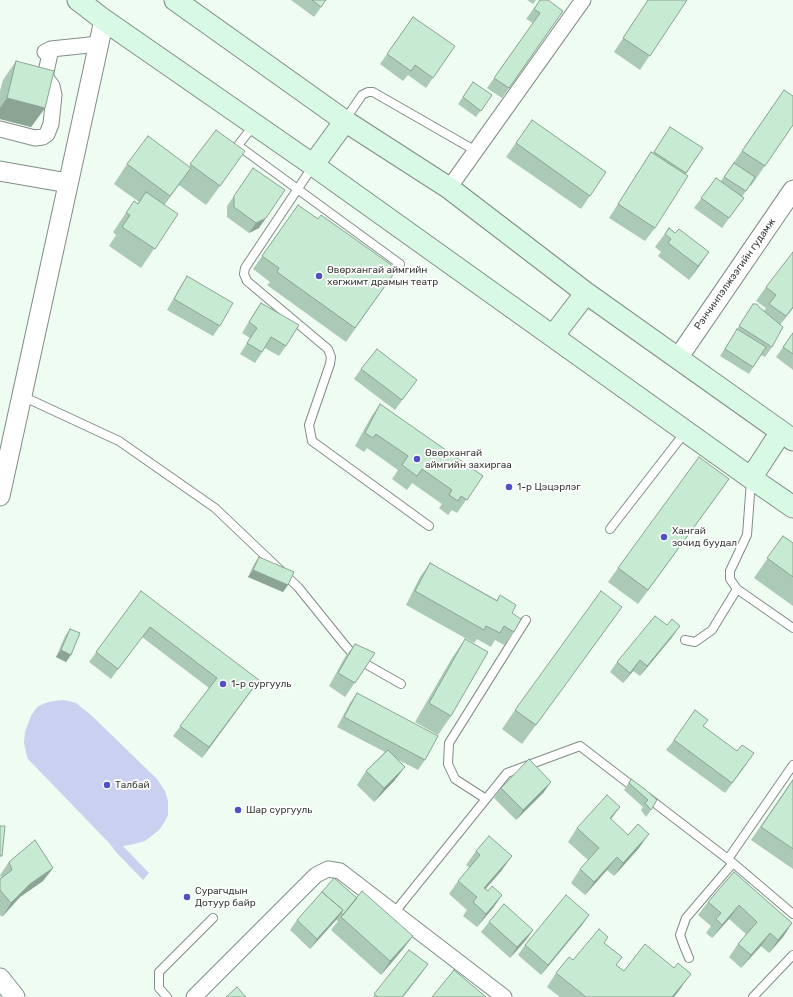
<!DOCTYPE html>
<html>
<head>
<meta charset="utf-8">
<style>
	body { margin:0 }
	canvas { display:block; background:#effcf2 }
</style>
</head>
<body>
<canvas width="793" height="997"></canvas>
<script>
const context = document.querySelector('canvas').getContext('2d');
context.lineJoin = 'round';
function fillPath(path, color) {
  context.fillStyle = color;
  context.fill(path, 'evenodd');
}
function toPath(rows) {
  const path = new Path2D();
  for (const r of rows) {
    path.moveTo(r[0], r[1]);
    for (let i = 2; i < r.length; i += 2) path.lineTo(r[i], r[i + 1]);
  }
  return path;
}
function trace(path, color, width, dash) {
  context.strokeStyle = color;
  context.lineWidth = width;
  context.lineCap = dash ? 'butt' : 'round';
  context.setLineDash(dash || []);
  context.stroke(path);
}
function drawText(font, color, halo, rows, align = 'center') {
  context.font = font + ' Rubik,sans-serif';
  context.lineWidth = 3.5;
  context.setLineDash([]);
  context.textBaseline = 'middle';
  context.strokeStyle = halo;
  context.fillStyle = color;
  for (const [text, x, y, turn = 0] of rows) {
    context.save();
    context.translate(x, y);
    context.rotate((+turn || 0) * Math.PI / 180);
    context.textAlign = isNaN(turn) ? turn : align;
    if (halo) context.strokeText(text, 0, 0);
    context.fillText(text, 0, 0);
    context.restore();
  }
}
fillPath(toPath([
	[64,700,76,703,91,715,157,779,165,791,168,801,168,815,165,821,160,829,153,835,145,841,130,845,123,846,149,873,143,880,116,852,110,844,28,759,26,752,24,743,25,732,31,716,37,707,45,703,54,701]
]), '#cad0f0');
const service = toPath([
	[345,120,362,95,368,92,373,92,476,151],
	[254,125,239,144,240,147,400,264],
	[313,166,245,268,244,274,247,281,328,349,331,357,330,364,309,425,312,441,429,526],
	[22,396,119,441,215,508,298,587,344,644,357,659,401,684],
	[751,481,747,535,730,571,730,579,737,589,793,628],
	[610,529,686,431],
	[685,640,695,642,712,630,737,589],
	[647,797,733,863,793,914],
	[486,799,455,779,448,764,449,743,526,620],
	[728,859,793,765],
	[394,913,507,773,580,746,636,789],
	[689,958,684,946,680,935,686,918,733,863],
	[167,997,159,988,159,972,213,918],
	[753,997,793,955]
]);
const minor = toPath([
	[45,52,51,49,99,44],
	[0,129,35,138,43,137,47,134,51,124,54,95,52,86,46,78,46,72,51,49],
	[449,188,583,0],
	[194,997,316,875,328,869,340,871,504,997]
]);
const tertiary = toPath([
	[0,171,68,183],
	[678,358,793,190],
	[0,496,104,20],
	[0,978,15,997]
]);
const secondary = toPath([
	[78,0,104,20,313,165,751,478,793,507],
	[175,0,345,121,449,188,586,293,793,440],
	[313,165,345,121],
	[553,336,586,293],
	[751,478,781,432]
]);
trace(service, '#818d85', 10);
trace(minor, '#818d85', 17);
trace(tertiary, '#818d85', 21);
trace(secondary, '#818d85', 23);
trace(service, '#fff', 8);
trace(minor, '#fff', 15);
trace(tertiary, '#fff', 19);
trace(secondary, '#d8fae5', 21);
fillPath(toPath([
	[291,0,326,0,314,17],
	[527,0,536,0,533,4],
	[540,0,563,11,502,98,487,88,533,23,526,19],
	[648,0,687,0,640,70,614,52],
	[413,17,455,46,426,88,408,75,403,81,380,64],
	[16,61,45,108,31,127,0,119,0,91,3,80],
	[473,82,492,95,476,117,458,104],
	[784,90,793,125,751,186,750,185,742,197,744,198,722,228,694,208,716,178,721,181],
	[532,120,606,172,581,209,506,157],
	[670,127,703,148,686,174,655,228,645,241,609,218,642,166,651,152,653,153],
	[216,130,231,170,206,205,179,185,164,205,178,214,141,268,109,246,116,235,113,232,134,201,138,204,139,202,114,184,127,164,189,167],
	[253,168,259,228,249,233,227,217,227,206],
	[298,205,318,219,397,269,346,342,267,285,270,282,253,269],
	[669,228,700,265,689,280,658,256,661,252,655,247],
	[187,276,220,326,213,336,167,310,180,287],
	[766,287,793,308,780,324,772,347,765,357,761,355,749,374,720,356,746,315,753,304,759,307,764,311,766,308,756,301],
	[261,303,286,346,279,356,265,348,255,363,240,354,250,338,242,333,254,313],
	[793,333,793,370,776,357],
	[361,369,417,380,395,410,354,379],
	[380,404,483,476,457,513,452,510,448,515,439,508,442,504,412,483,407,490,392,479,398,470,367,448,364,452,355,446,371,417],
	[729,479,638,604,608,582,618,568],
	[783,536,793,543,793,606,754,578],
	[259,557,288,585,283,592,248,577,254,564],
	[430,563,497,600,500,595,512,613,514,632,504,645,495,640,491,647,477,639,474,643,406,605,420,577],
	[141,591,252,690,202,758,173,736,209,688,142,637,111,679,89,662],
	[622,607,522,744,502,729,515,710],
	[70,629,71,655,66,662,56,657,65,636],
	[673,636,640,676,633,671,623,683,610,672,617,662],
	[465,639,451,716,438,735,415,722,452,658],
	[355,644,375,653,345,697,329,686,345,657],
	[357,693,425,760,418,770,397,759,395,780,374,802,357,785,366,771,385,752,337,727,350,703],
	[703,726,747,764,725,793,666,750,674,740],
	[631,779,646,790,651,810,646,817,641,810,643,807,624,790],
	[793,779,793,869,751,840],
	[501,788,544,792,516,820,494,798],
	[620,807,611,819,639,848,614,876,607,870,585,895,571,883,580,869,588,860,568,842,577,828],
	[476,851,502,870,485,889,488,891,502,895,493,908,477,927,463,916,467,910,449,894,458,881,470,868,466,865],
	[9,862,53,868,43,881,20,897,2,917,0,915,0,879,1,878,0,875],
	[734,872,792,923,783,937,769,953,761,946,741,968,729,957,738,944,746,934,729,919,712,938,706,933,711,926,698,915,708,902],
	[357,898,413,936,403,949,381,975,331,930,338,921,336,920,310,949,290,930,297,920],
	[589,915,582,925,541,975,518,955,525,945],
	[489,922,533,930,526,940,510,958,481,932],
	[604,943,622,957,616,965,624,971,682,987,674,997,560,997,547,987,556,973,573,960],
	[409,950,428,964,403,997,373,997]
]), '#abcab5');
fillPath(toPath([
	[7,98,45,108,31,127,0,119,0,108],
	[245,151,231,170,206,205,220,186],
	[191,168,177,187,157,215,170,196],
	[266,218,259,228,249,233,256,223],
	[709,252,700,265,689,280,698,266],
	[793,307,793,308,776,330,786,316],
	[729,479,719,493,638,604,648,590],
	[253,570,288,585,283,592,248,577],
	[622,607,608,626,522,744,536,725],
	[680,626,673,636,640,676,647,666],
	[61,650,71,655,66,662,56,657],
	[640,660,633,671,623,683,630,673],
	[259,680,252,690,202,758,209,747],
	[405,767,395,780,374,802,384,788],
	[551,782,544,792,516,820,523,810],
	[620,807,610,820,610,818],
	[649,834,639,848,614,876,623,863],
	[512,856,502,870,475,901,484,888],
	[617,857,607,870,585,895,594,882],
	[53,868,43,881,20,897,2,917,11,903,30,884],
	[502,895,493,908,477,927,486,914],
	[739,905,729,919,712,938,722,925],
	[343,910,336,920,310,949,317,939],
	[589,915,582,925,541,975,548,965],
	[792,923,783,937,769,953,778,940],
	[533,930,526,940,510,958,517,947],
	[770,933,761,946,741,968,751,955],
	[413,936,403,949,381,975,390,961],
	[428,964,421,974,403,997,402,997],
	[691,974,674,997,672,997]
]), '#8ba493');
const building = toPath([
	[312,0,326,0,321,7,312,0],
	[540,0,548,0,563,11,509,88,494,78,540,13,534,9,540,0],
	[648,0,687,0,650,56,623,38,648,0],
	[413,17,455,46,433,78,415,65,411,71,387,54,413,17],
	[16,61,54,71,45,108,7,98,16,61],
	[473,82,492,95,481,111,463,97,473,82],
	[784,90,793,96,793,125,765,166,742,151,784,90],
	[532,120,606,172,590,196,516,143,532,120],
	[670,127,703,148,686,173,654,152,670,127],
	[216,130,245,151,220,186,190,164,216,130],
	[148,136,191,168,170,196,127,164,148,136],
	[651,152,688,176,655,228,618,204,651,152],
	[734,163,755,177,746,191,724,177,734,163],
	[253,168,285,190,266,218,256,223,234,207,234,196,253,168],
	[716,178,744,198,729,218,701,198,716,178],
	[146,192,178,214,155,249,122,227,130,215,126,213,134,201,138,204,146,192],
	[298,205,318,219,321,215,397,269,355,328,277,272,279,268,262,256,298,205],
	[669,228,675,233,679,229,709,252,698,266,668,243,671,239,665,234,669,228],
	[793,252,793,307,786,316,769,304,776,295,766,287,793,252],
	[187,276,233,303,220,326,174,299,187,276],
	[261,303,299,325,286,346,271,337,262,352,247,343,257,328,249,322,261,303],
	[753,304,757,304,759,307,783,327,772,347,739,326,753,304],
	[737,329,766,347,753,367,725,349,737,329],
	[793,333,793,354,783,347,793,333],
	[377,349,417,380,402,400,361,369,377,349],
	[380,404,483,476,467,500,461,496,458,501,449,495,452,490,422,469,417,476,402,465,408,456,376,434,373,438,365,433,380,404],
	[699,457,729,479,648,590,618,568,699,457],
	[783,536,793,543,793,577,767,558,783,536],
	[259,557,294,572,288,585,253,570,259,557],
	[430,563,497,601,500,595,516,605,512,613,521,619,514,632,504,626,500,633,486,626,484,630,415,591,430,563],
	[141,591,259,680,209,747,180,726,217,678,150,627,118,669,96,652,141,591],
	[601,591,622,607,536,725,515,710,601,591],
	[655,616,667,625,672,619,680,626,647,666,640,660,630,673,617,662,655,616],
	[70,629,80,633,71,655,61,650,70,629],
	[465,639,488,652,451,716,429,703,465,639],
	[355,644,375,653,355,683,338,673,355,644],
	[357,693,438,736,425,760,344,717,357,693],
	[695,710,708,720,703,726,737,751,742,745,754,753,732,783,674,740,695,710],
	[388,750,405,767,384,788,366,771,388,750],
	[529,759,551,782,523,810,501,788,529,759],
	[631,779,646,790,657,800,651,810,645,803,648,800,629,783,631,779],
	[793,780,793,849,761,827,793,780],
	[607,795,620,807,610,818,628,835,638,824,649,834,623,863,617,857,594,882,580,869,599,848,577,828,607,795],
	[0,826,5,826,2,856,0,856,0,826],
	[489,836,512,856,484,888,488,891,492,886,502,895,486,914,473,902,477,897,458,881,480,855,476,851,489,836],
	[35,840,53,868,30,884,11,903,0,890,0,879,12,870,9,862,35,840],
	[734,872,792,923,778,940,770,933,751,955,738,944,757,922,739,905,722,925,716,919,721,913,708,902,734,872],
	[334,878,357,898,343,915,341,913,343,910,322,892,334,878],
	[362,891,413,936,390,961,341,917,362,891],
	[322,892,343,910,317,939,297,920,322,892],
	[566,895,589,915,548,965,525,945,566,895],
	[504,904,533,930,517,947,489,922,504,904],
	[599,929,608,937,604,943,622,957,616,965,624,971,645,944,674,968,678,963,691,974,672,997,586,997,556,973,569,957,573,960,599,929],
	[409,950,428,964,402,997,378,997,374,994,409,950],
	[454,970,486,997,432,997,454,970],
	[237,987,246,997,226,997,237,987]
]);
fillPath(building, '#c7ebd2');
trace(building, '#8ba493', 1);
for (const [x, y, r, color] of [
	[319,276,4,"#5050c6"],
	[417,459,4,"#5050c6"],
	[509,487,4,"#5050c6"],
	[664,537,4,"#5050c6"],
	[223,684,4,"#5050c6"],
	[107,785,4,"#5050c6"],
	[238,810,4,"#5050c6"],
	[187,897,4,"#5050c6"]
]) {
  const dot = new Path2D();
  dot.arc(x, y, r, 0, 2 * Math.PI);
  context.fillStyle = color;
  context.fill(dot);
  trace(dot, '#fff', 1.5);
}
drawText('10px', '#383d39', '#fff', [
	["Өвөрхангай аймгийн",327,270],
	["хөгжимт драмын театр",327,282],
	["Өвөрхангай",425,453],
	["аймгийн захиргаа",425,465],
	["1-р Цэцэрлэг",517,487],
	["Хангай",672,531],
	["зочид буудал",672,543],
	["1-р сургууль",231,684],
	["Талбай",115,785],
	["Шар сургууль",246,810],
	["Сурагчдын",195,891],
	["Дотуур байр",195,903]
], 'left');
drawText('10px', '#383d39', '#fff', [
	["Рэнчинпэлжээгийн гудамж",735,274,-55]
]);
</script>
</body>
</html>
